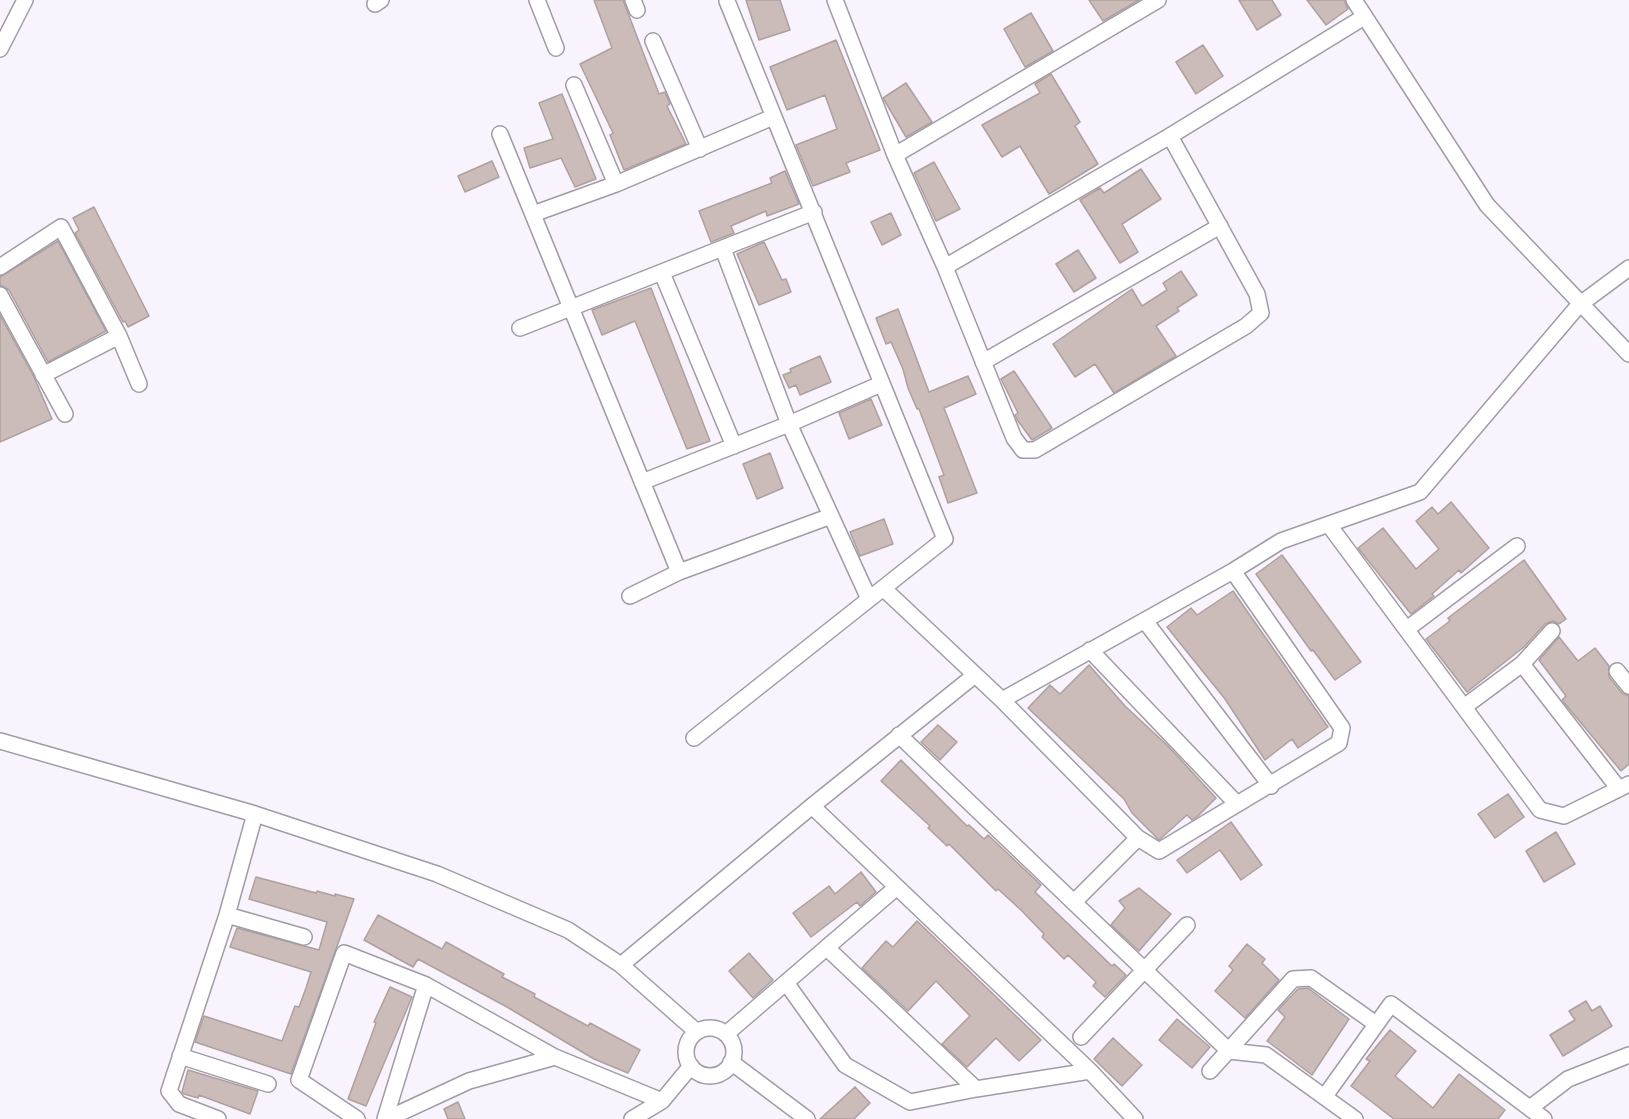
<!DOCTYPE html>
<html>
<head>
<meta charset="utf-8">
<style>
	body { margin:0 }
	canvas { display:block; background:#f9f3fe }
</style>
</head>
<body>
<canvas width="1629" height="1119"></canvas>
<script>
const context = document.querySelector('canvas').getContext('2d');
context.lineJoin = 'round';
function fillPath(path, color) {
  context.fillStyle = color;
  context.fill(path, 'evenodd');
}
function toPath(rows) {
  const path = new Path2D();
  for (const r of rows) {
    if (r.length === 3) {
      path.moveTo(r[0] + r[2], r[1]);
      path.arc(r[0], r[1], r[2], 0, 2 * Math.PI);
      continue;
    }
    path.moveTo(r[0], r[1]);
    for (let i = 2; i < r.length; i += 2) path.lineTo(r[i], r[i + 1]);
  }
  return path;
}
function trace(path, color, width, dash) {
  context.strokeStyle = color;
  context.lineWidth = width;
  context.lineCap = dash ? 'butt' : 'round';
  context.setLineDash(dash || []);
  context.stroke(path);
}
const building = toPath([
	[594,0,623,0,659,94,665,92,670,104,667,106,686,144,624,170,610,135,613,133,580,64,612,48,594,0],
	[746,0,780,0,790,30,759,40,746,0],
	[1089,0,1139,0,1103,21,1089,0],
	[1239,0,1272,0,1281,15,1257,30,1239,0],
	[1307,0,1344,0,1348,9,1326,25,1307,0],
	[1031,13,1053,51,1025,67,1004,29,1031,13],
	[836,40,880,150,846,163,850,172,813,186,796,145,837,129,825,95,787,110,770,67,836,40],
	[1203,45,1223,76,1196,94,1176,62,1203,45],
	[1051,74,1080,122,1075,126,1098,164,1049,194,1020,146,1002,157,982,125,1040,93,1035,84,1051,74],
	[906,83,932,122,906,137,883,98,906,83],
	[562,94,596,179,575,187,561,158,530,168,524,148,553,139,539,103,562,94],
	[492,161,499,177,465,192,458,176,492,161],
	[934,162,960,209,936,221,914,173,934,162],
	[1141,169,1161,199,1122,224,1138,252,1120,263,1080,200,1100,188,1104,193,1141,169],
	[785,171,799,204,767,216,766,211,731,226,734,233,711,242,699,211,772,183,770,178,785,171],
	[94,207,149,316,128,327,125,321,123,322,75,233,79,230,73,218,94,207],
	[891,213,901,235,882,245,871,222,891,213],
	[58,241,106,331,48,362,9,290,0,285,0,277,58,241],
	[764,242,782,280,786,279,791,292,759,305,737,254,764,242],
	[1078,250,1096,278,1074,292,1056,264,1078,250],
	[1181,271,1197,295,1177,308,1179,311,1156,326,1176,356,1114,393,1095,364,1075,377,1053,344,1132,289,1142,306,1167,290,1163,283,1181,271],
	[651,288,710,441,687,449,635,321,602,335,592,310,651,288],
	[898,309,929,392,968,376,976,394,944,408,977,493,948,503,939,477,944,475,919,409,917,409,908,388,903,369,891,342,886,344,876,318,898,309],
	[0,315,34,377,52,419,0,442,0,315],
	[820,356,831,382,800,395,796,385,789,388,783,375,791,372,790,369,820,356],
	[1014,371,1052,428,1032,440,1018,421,1015,415,1018,413,1001,379,1014,371],
	[871,399,882,425,849,439,839,413,871,399],
	[770,453,783,488,757,499,743,464,770,453],
	[1451,502,1489,548,1461,573,1459,570,1432,594,1434,596,1411,614,1358,548,1383,528,1416,569,1439,549,1416,521,1432,507,1438,514,1451,502],
	[884,519,893,544,860,556,850,532,884,519],
	[1282,555,1361,662,1335,680,1313,650,1311,651,1256,574,1282,555],
	[1524,560,1566,619,1559,624,1553,621,1545,624,1524,647,1467,692,1426,639,1450,621,1448,618,1524,560],
	[1233,591,1328,727,1298,748,1292,739,1265,760,1225,699,1167,627,1191,608,1197,615,1233,591],
	[1559,637,1578,661,1595,648,1609,666,1609,677,1622,693,1629,696,1629,764,1621,771,1562,700,1566,696,1539,660,1559,637],
	[1089,665,1125,706,1168,746,1216,798,1198,816,1192,820,1187,815,1159,840,1132,813,1124,799,1028,708,1050,685,1060,694,1089,665],
	[938,725,957,742,940,760,921,742,938,725],
	[901,760,967,826,969,825,984,839,988,835,1041,885,1035,892,1112,966,1114,964,1126,975,1105,997,1093,986,1096,982,1068,955,1064,959,1042,937,1044,934,1022,911,998,889,996,891,949,844,947,846,928,828,930,826,881,781,901,760],
	[1508,794,1524,817,1495,838,1478,814,1508,794],
	[1231,822,1262,865,1241,880,1220,850,1187,873,1177,860,1231,822],
	[1556,832,1575,864,1544,882,1526,851,1556,832],
	[861,872,876,892,860,906,857,902,811,937,793,913,829,886,835,894,861,872],
	[256,877,316,893,317,891,335,896,335,894,354,899,291,1074,195,1042,204,1016,282,1041,295,1006,299,1007,306,988,311,972,230,947,237,928,319,950,327,922,249,899,256,877],
	[1139,888,1171,914,1139,951,1111,925,1125,908,1119,901,1139,888],
	[378,915,442,949,446,942,504,974,502,977,535,994,534,997,588,1026,590,1023,640,1050,628,1073,594,1059,507,1007,418,959,413,967,364,940,378,915],
	[917,921,1041,1040,1019,1061,996,1038,967,1067,942,1044,970,1016,936,981,908,1011,862,968,886,941,893,947,917,921],
	[1247,944,1265,959,1262,963,1279,980,1245,1018,1215,991,1233,970,1229,966,1247,944],
	[749,953,773,980,753,998,729,971,749,953],
	[390,987,412,997,366,1106,348,1099,376,1023,374,1022,390,987],
	[1308,988,1349,1019,1312,1075,1267,1041,1285,1017,1278,1010,1298,989,1308,988],
	[1586,1001,1592,1011,1600,1006,1612,1026,1563,1056,1550,1035,1575,1020,1569,1011,1586,1001],
	[1177,1019,1210,1047,1192,1068,1159,1040,1177,1019],
	[1390,1030,1416,1051,1395,1076,1433,1108,1459,1074,1505,1110,1498,1119,1394,1119,1351,1086,1370,1061,1366,1059,1390,1030],
	[1113,1038,1142,1065,1122,1086,1094,1059,1113,1038],
	[188,1070,258,1091,250,1114,199,1095,198,1098,184,1094,182,1092,188,1070],
	[855,1087,870,1103,854,1119,820,1119,855,1087],
	[458,1102,465,1119,448,1119,444,1109,458,1102]
]);
fillPath(building, '#cbbcb9');
trace(building, '#aea09d', 1.5);
const street = toPath([
	[537,0,556,48],
	[633,0,637,10],
	[835,0,895,155,945,267,1014,438,1023,450,1035,450,1246,326,1261,313,1257,294,1170,136],
	[1354,0,1487,205,1629,354],
	[375,4,381,0],
	[653,41,700,149],
	[0,49,25,0],
	[574,85,616,184],
	[500,134,679,572],
	[895,155,1158,0],
	[533,214,616,184,773,117],
	[723,249,789,424,869,599],
	[0,267,61,227,119,336,139,384],
	[945,267,1170,136,1364,17],
	[662,273,734,446],
	[0,295,65,414],
	[520,328,814,212],
	[983,362,1220,226],
	[43,375,119,336],
	[642,482,789,424,881,384],
	[1329,525,1540,810,1564,816,1629,784],
	[883,588,1002,700,1138,838,1159,851,1339,743,1342,728,1233,571],
	[630,596,679,572,831,516],
	[1145,621,1271,786],
	[1407,629,1517,546],
	[1090,650,1237,804],
	[1522,664,1552,631],
	[1617,671,1629,686],
	[1002,700,1233,571,1281,541,1420,492,1579,305,1629,268],
	[1464,707,1522,664,1619,789],
	[899,735,1229,1051,1266,1055,1355,1119],
	[694,738,945,539,727,1],
	[0,741,255,814,437,874,568,930,621,965,697,1032],
	[812,806,1090,1071,1135,1119],
	[1074,902,1138,838],
	[227,915,304,937],
	[828,949,976,1089],
	[621,965,812,806,975,675],
	[787,984,845,1065,910,1102,976,1089,1090,1071],
	[710,1052,24],
	[726,1034,897,887],
	[1081,1037,1187,925],
	[180,1056,268,1084],
	[731,1062,807,1119],
	[1210,1071,1293,979,1311,978,1376,1024],
	[1325,1096,1391,1004,1544,1119],
	[1530,1108,1568,1079,1629,1055],
	[218,1119,179,1104,169,1091,227,915,255,814],
	[357,1119,299,1080,344,953,426,985,555,1057,662,1101],
	[385,1119,426,985],
	[387,1119,469,1081,555,1057],
	[632,1119,662,1101,691,1066]
]);
trace(street, '#a19ba6', 18);
trace(street, '#fff', 15);
</script>
</body>
</html>
